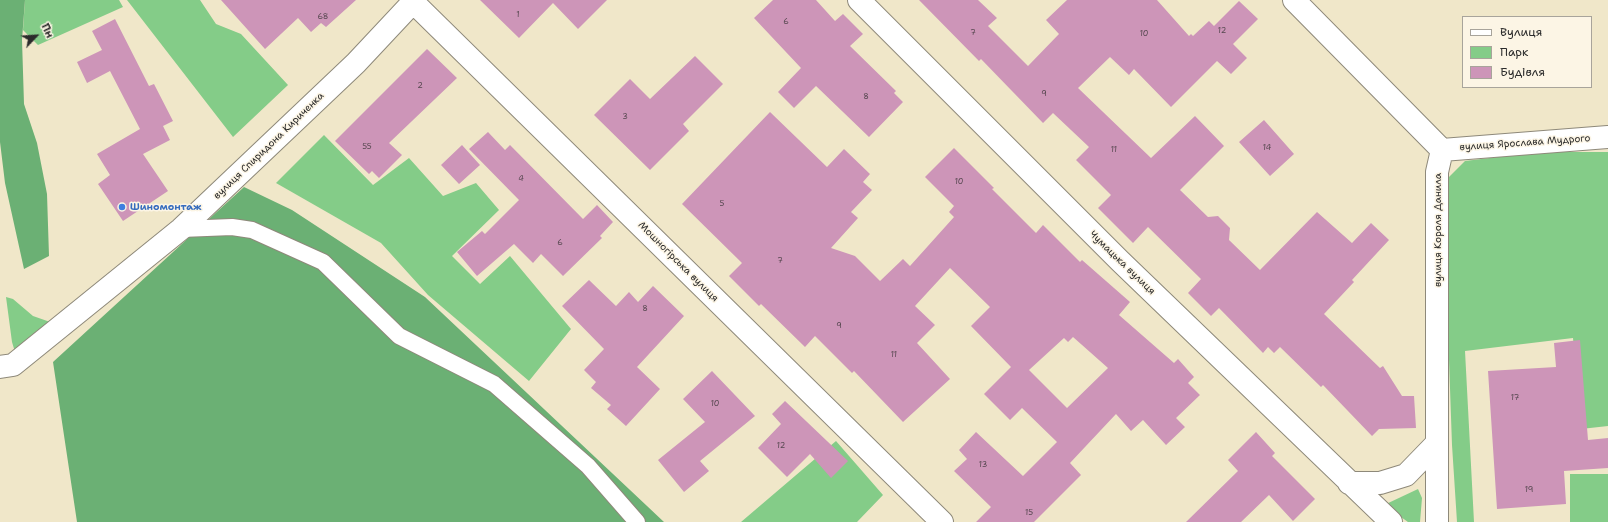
<!DOCTYPE html>
<html>
<head>
<meta charset="utf-8">
<style>
	body { margin:0 }
	#map { position:relative; width:1608px; height:522px; overflow:hidden; background:#f0e7c9; font-family:"Shantell Sans",sans-serif }
	canvas { display:block }
	.legend { position:absolute; left:1462px; top:16px; width:130px; height:72px; box-sizing:border-box; background:#fcf5e5; border:1px solid #a8a49b; margin:0; padding:5px 7px; list-style:none; font-size:12px; color:#2b2b2b }
	.legend li { display:flex; align-items:center; gap:8px; height:20px }
	.legend b { width:20px; border:1px solid #a8a49b }
	.north { position:absolute; left:16px; top:16px; width:40px; height:40px; -webkit-text-stroke:3px #fcf5e5; paint-order:stroke; rotate:65deg; font-size:11px; font-weight:700; line-height:16px; text-align:center; color:#2b2b2b }
	.north::after { content:''; display:block; margin:auto; width:14px; height:18px; background:#2b2b2b; clip-path:polygon(50% 0,100% 100%,50% 72%,0 100%) }
</style>
</head>
<body>
<div id="map">
<canvas width="1608" height="522"></canvas>
<ul class="legend">
<li><b style="height:5px;background:#fff"></b>Вулиця</li>
<li><b style="height:11px;background:#84cc88"></b>Парк</li>
<li><b style="height:11px;background:#cd95b8"></b>Будівля</li>
</ul>
<div class="north">Пн</div>
</div>
<script>
const context = document.querySelector('canvas').getContext('2d');
context.lineJoin = 'round';
function fillPath(path, color) {
  context.fillStyle = color;
  context.fill(path, 'evenodd');
}
function toPath(rows) {
  const path = new Path2D();
  for (const r of rows) {
    path.moveTo(r[0], r[1]);
    for (let i = 2; i < r.length; i += 2) path.lineTo(r[i], r[i + 1]);
  }
  return path;
}
function trace(path, color, width, dash) {
  context.strokeStyle = color;
  context.lineWidth = width;
  context.lineCap = dash ? 'butt' : 'round';
  context.setLineDash(dash || []);
  context.stroke(path);
}
function drawText(font, color, halo, rows, align = 'center') {
  context.font = font + ' "Shantell Sans",sans-serif';
  context.lineWidth = 3;
  context.setLineDash([]);
  context.textBaseline = 'middle';
  context.strokeStyle = halo;
  context.fillStyle = color;
  for (const [text, x, y, turn = 0] of rows) {
    context.save();
    context.translate(x, y);
    context.rotate((+turn || 0) * Math.PI / 180);
    context.textAlign = isNaN(turn) ? turn : align;
    if (halo) context.strokeText(text, 0, 0);
    context.fillText(text, 0, 0);
    context.restore();
  }
}
fillPath(toPath([
	[25,0,119,0,123,7,38,45,23,30],
	[127,0,200,0,216,24,241,34,288,85,233,137],
	[324,135,373,185,409,158,443,196,476,183,499,210,452,256,480,284,510,256,571,329,529,381,428,295,381,243,276,183],
	[1539,152,1608,152,1608,426,1581,429,1573,338,1465,351,1474,522,1457,522,1452,445,1447,303,1447,179,1465,161],
	[6,297,13,299,33,316,53,323,15,352,12,342],
	[836,441,883,495,857,522,741,522],
	[1570,474,1608,474,1608,522,1570,522],
	[1418,489,1422,498,1420,522,1408,522,1384,505]
]), '#84cc88');
fillPath(toPath([
	[0,0,25,0,22,40,24,104,37,143,47,194,49,256,24,269,5,183,0,142],
	[244,187,292,210,425,297,664,522,77,522,53,362]
]), '#6bb074');
fillPath(toPath([
	[221,0,356,0,326,27,321,23,311,32,298,18,265,49],
	[480,0,607,0,578,29,553,3,519,38],
	[773,0,816,0,835,21,843,14,863,34,850,46,896,91,894,93,903,102,869,137,816,86,794,108,778,92,801,68,754,18],
	[919,0,978,0,997,18,988,26,1028,66,1059,34,1046,20,1067,0,1157,0,1189,36,1191,34,1193,36,1209,21,1214,26,1239,1,1258,19,1233,44,1247,58,1231,74,1217,61,1171,107,1134,69,1129,75,1110,57,1078,88,1151,158,1195,116,1224,146,1180,190,1208,217,1218,216,1230,228,1229,240,1260,270,1317,212,1352,243,1371,223,1389,240,1352,280,1354,282,1324,314,1380,368,1383,366,1402,396,1414,396,1416,428,1379,429,1372,436,1323,385,1321,387,1280,347,1274,353,1268,347,1263,353,1219,308,1211,316,1188,293,1201,279,1148,227,1133,243,1098,208,1111,195,1076,160,1089,147,1053,113,1043,123,981,59,979,61],
	[115,19,149,86,154,84,173,121,163,126,170,140,143,154,168,191,123,221,98,184,110,175,97,154,140,129,110,71,87,83,77,62,102,50,92,31],
	[427,49,457,78,389,143,402,155,379,178,372,171,369,174,335,141],
	[695,56,723,84,683,124,689,131,650,170,594,115,630,79,650,99],
	[770,112,827,167,844,149,870,174,863,182,872,190,851,212,858,218,831,248,855,256,880,281,903,259,910,266,954,217,949,212,954,206,925,177,954,148,994,188,992,189,1036,233,1043,225,1080,262,1082,260,1130,302,1119,315,1174,363,1178,359,1194,377,1188,383,1200,395,1176,418,1185,427,1166,445,1143,420,1131,431,1116,414,1070,463,1081,475,1034,522,976,522,991,507,954,471,967,459,959,450,976,432,1023,476,1057,442,1022,408,1010,420,984,394,1011,367,971,326,990,307,950,268,915,306,935,325,917,343,950,379,903,422,854,371,852,373,815,336,805,347,761,304,759,306,729,276,742,263,682,204],
	[1073,337,1108,368,1067,408,1029,370,1064,338,1068,342],
	[1264,120,1294,154,1270,176,1239,142],
	[488,132,505,150,510,145,583,219,597,205,613,222,600,236,602,238,563,276,541,254,533,263,514,244,477,276,457,252,482,231,485,234,519,200,469,149],
	[462,145,480,165,459,184,441,165],
	[589,280,616,306,629,292,638,302,653,286,684,316,637,367,660,389,626,426,607,409,611,405,591,388,596,382,584,370,604,349,562,306],
	[1580,340,1588,440,1608,438,1608,468,1564,471,1566,504,1497,509,1488,371,1556,367,1554,343],
	[712,371,755,416,700,461,709,471,684,492,658,460,705,422,683,399],
	[785,401,848,461,831,478,810,454,787,477,758,448,781,424,772,414],
	[1256,432,1275,453,1272,456,1315,499,1293,521,1269,495,1241,522,1186,522,1238,471,1228,460]
]), '#cd95b8');
const service = toPath([
	[181,229,232,227,252,230,323,262,399,336,494,384,588,466,637,522]
]);
const minor = toPath([
	[859,0,1120,261,1391,522],
	[1294,0,1442,150,1437,172,1437,522],
	[413,2,942,522],
	[1442,150,1608,137],
	[0,367,13,365,181,229,356,63,415,0],
	[1349,483,1380,483,1406,475,1437,443]
]);
trace(service, '#8e897a', 18);
trace(minor, '#8e897a', 24);
trace(service, '#fff', 16);
trace(minor, '#fff', 22);
for (const [x, y, r, color] of [
	[122,207,4,"#3f7fe0"]
]) {
  const dot = new Path2D();
  dot.arc(x, y, r, 0, 2 * Math.PI);
  context.fillStyle = color;
  context.fill(dot);
  trace(dot, '#fcf5e5', 1.5);
}
drawText('8px', '#54464e', null, [
	["1",518,15],
	["68",323,17],
	["6",786,22],
	["12",1222,31],
	["7",973,33],
	["10",1144,34],
	["2",420,86],
	["9",1044,94],
	["8",866,97],
	["3",625,117],
	["55",367,147],
	["14",1267,148],
	["11",1114,150],
	["4",521,179],
	["10",959,182],
	["5",722,204],
	["6",560,243],
	["7",780,261],
	["8",645,309],
	["9",839,326],
	["11",894,355],
	["17",1515,398],
	["10",715,404],
	["12",781,446],
	["13",983,465],
	["19",1529,490],
	["15",1029,513]
]);
drawText('10px', '#2b2b2b', '#fcf5e5', [
	["вулиця Ярослава Мудрого",1525,143,-4],
	["вулиця Спиридона Кириченка",269,146,-44],
	["вулиця Короля Данила",1438,230,-90],
	["Мошногірська вулиця",678,262,45],
	["Чумацька вулиця",1122,263,44]
]);
drawText('bold 10px', '#366cbe', '#fcf5e5', [
	["Шиномонтаж",130,207]
], 'left');
</script>
</body>
</html>
